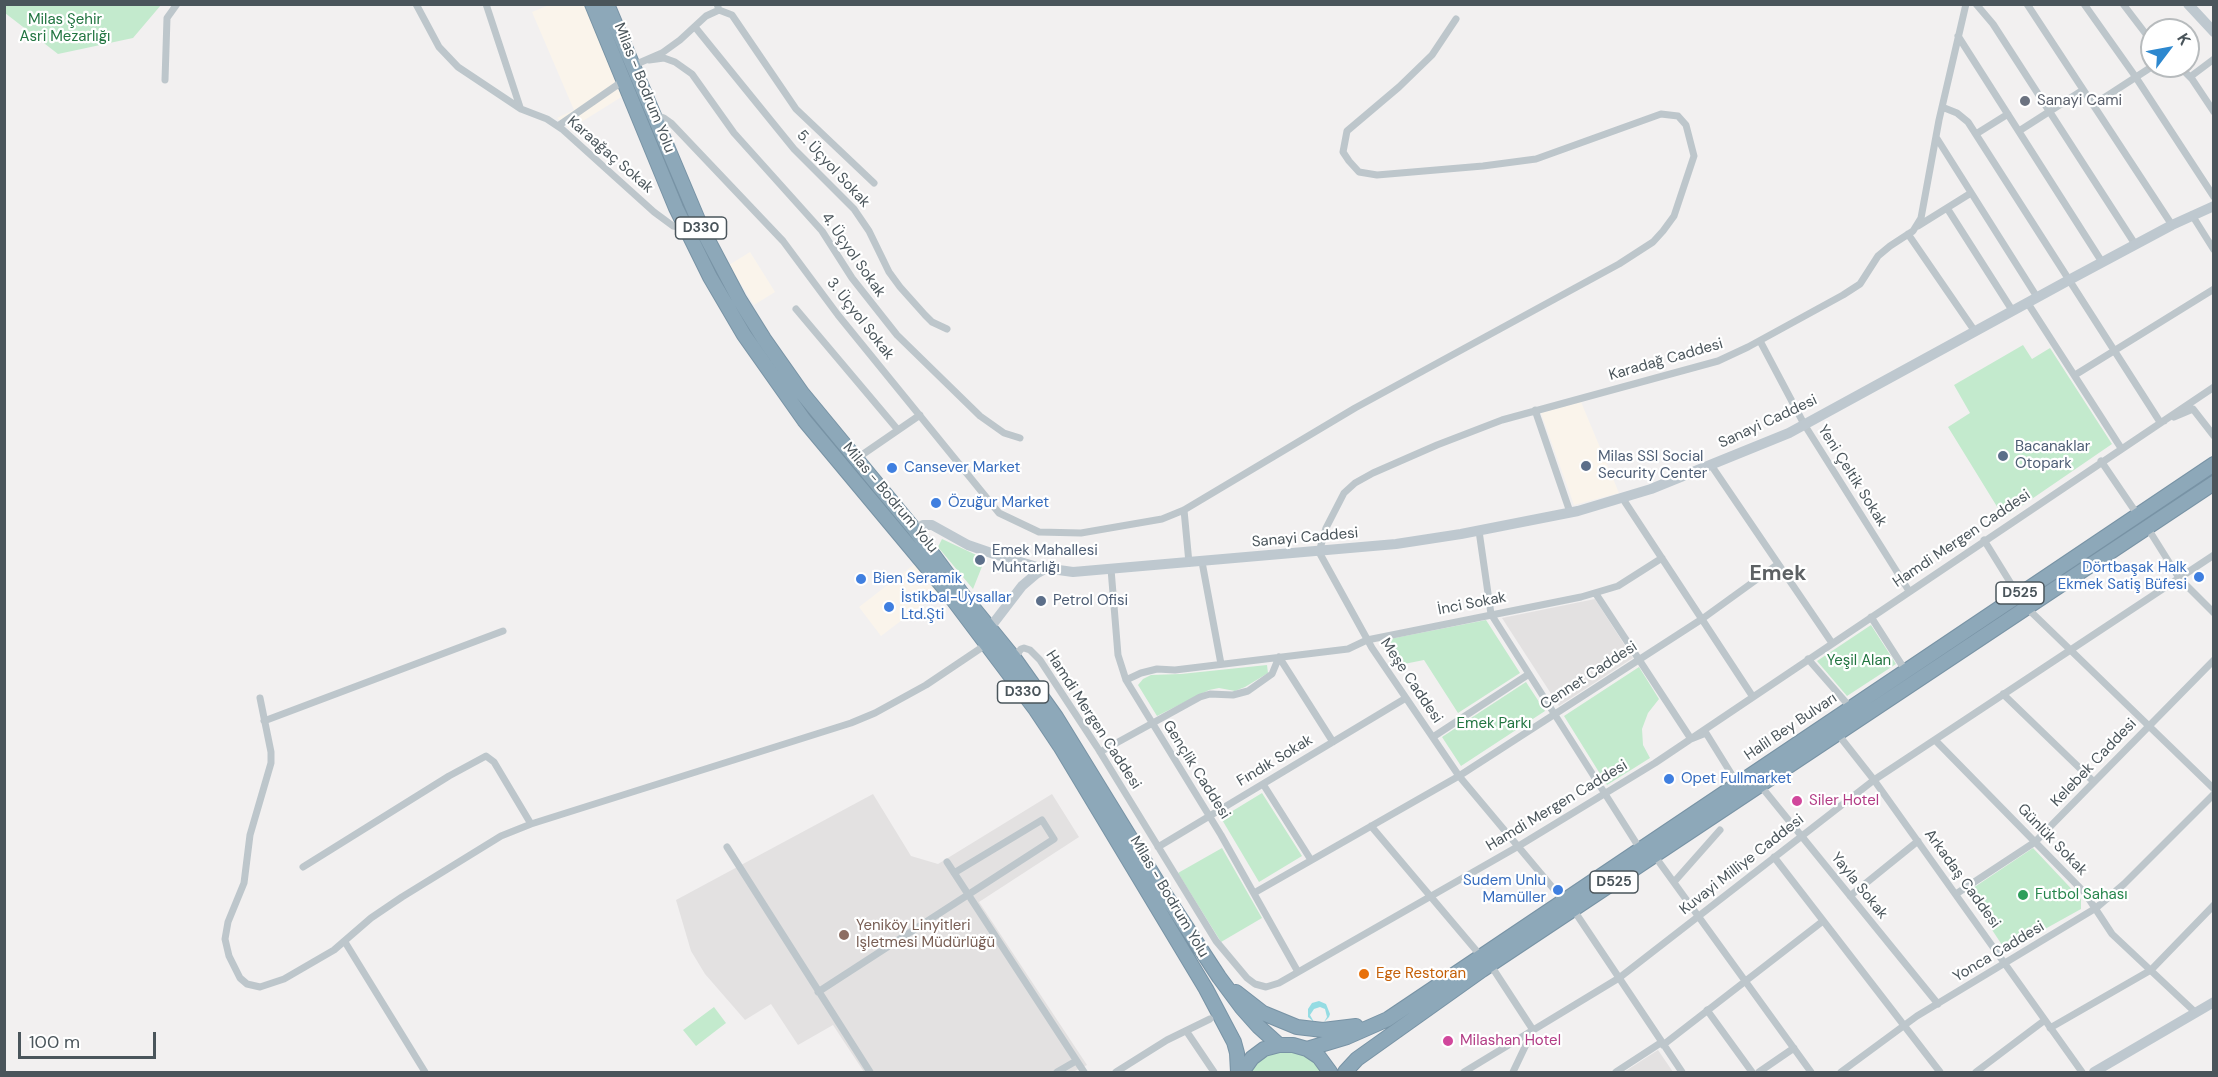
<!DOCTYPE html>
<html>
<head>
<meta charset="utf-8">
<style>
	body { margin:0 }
	#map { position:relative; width:2218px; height:1077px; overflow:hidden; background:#f2f0f0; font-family:"DM Sans",sans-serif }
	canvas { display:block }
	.frame { position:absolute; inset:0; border:6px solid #4a555b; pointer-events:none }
	.north { position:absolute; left:2140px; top:18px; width:60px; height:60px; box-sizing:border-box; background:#fff; border:2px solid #b7bbbd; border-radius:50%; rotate:58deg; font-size:16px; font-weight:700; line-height:24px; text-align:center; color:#4a555b }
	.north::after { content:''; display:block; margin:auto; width:21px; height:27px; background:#2d88cf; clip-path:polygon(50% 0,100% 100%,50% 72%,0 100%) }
	.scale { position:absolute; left:18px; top:1032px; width:138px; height:27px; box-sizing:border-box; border:3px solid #4a555b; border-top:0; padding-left:8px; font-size:18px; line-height:21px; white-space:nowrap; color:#4a555b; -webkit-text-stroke:4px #fff; paint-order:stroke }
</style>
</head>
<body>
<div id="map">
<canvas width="2218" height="1077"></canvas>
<div class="frame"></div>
<div class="north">K</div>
<div class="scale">100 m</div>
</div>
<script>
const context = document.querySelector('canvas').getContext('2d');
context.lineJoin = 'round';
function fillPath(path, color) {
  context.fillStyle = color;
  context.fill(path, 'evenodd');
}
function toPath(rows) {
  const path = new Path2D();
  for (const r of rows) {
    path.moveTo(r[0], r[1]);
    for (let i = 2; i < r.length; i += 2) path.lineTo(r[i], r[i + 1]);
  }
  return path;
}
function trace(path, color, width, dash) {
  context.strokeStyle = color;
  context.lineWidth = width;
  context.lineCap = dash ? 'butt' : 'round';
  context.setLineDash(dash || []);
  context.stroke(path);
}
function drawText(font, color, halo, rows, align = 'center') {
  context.font = font + ' "DM Sans",sans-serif';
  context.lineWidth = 4.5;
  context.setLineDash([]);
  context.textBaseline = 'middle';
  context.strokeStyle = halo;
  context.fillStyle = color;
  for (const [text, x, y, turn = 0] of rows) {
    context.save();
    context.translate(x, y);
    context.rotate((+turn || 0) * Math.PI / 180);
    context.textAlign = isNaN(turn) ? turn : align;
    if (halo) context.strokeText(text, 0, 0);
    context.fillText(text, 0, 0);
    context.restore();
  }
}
fillPath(toPath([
	[549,5,585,5,623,96,570,129,557,118,574,110,532,12],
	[750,252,775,292,754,305,729,265],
	[1581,402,1619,493,1574,505,1541,413],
	[916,563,939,592,881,636,859,607]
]), '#faf4eb');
fillPath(toPath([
	[1595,599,1633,658,1559,706,1502,618],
	[873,794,911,856,938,864,1052,794,1079,837,979,902,1087,1065,1073,1072,864,1072,833,1025,798,1045,771,1004,745,1020,705,974,691,951,676,900],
	[1658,1050,1673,1072,1624,1072]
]), '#e3e1e1');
fillPath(toPath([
	[4,5,5,4,161,5,133,38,58,54,5,13],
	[2023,345,2032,359,2050,348,2112,444,2004,518,1948,427,1970,413,1954,385],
	[942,539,985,559,973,589,938,547],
	[1486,620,1520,673,1458,713,1424,660,1394,666,1379,641],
	[1871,625,1896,664,1847,696,1817,661],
	[1267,665,1268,673,1245,687,1235,691,1219,688,1209,690,1157,716,1138,685,1143,679,1151,675,1181,674],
	[1639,667,1659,699,1648,713,1642,729,1643,745,1650,758,1607,785,1564,716],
	[1526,682,1545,711,1461,766,1442,737],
	[1262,793,1302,856,1259,882,1221,818],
	[1222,848,1262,918,1221,942,1178,873],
	[2033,848,2081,899,2081,909,2009,949,2004,948,1967,892],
	[714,1007,726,1023,696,1046,683,1030],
	[1279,1050,1293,1050,1306,1055,1317,1063,1324,1072,1249,1072,1255,1064,1266,1055]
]), '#c3eacd');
fillPath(toPath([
	[1319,1001,1326,1004,1330,1014,1329,1017,1324,1022,1327,1017,1325,1009,1320,1007,1314,1009,1310,1015,1314,1022,1308,1017,1308,1009,1312,1003]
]), '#95dce3');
const highway = toPath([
	[592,4,676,208,710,277,744,335,804,420,945,589,1036,710,1060,746,1206,989,1234,1042,1237,1053,1238,1072],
	[607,4,701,227,739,299,764,339,802,393,915,530,962,594,1014,658,1056,717,1166,896,1219,977,1242,1008,1258,1026,1279,1045],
	[1236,992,1263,1013,1297,1027,1323,1030,1356,1026],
	[1307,1049,1347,1037,1388,1019,2214,464],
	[1242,1072,1252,1058,1264,1049,1279,1045,1293,1045,1307,1049,1319,1057,1330,1072],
	[1345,1072,1357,1059,1482,970,2214,483]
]);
trace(highway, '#7893a5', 16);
trace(toPath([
	[416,4,439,47,458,67,521,109,547,119,562,129,654,212,673,226,685,228],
	[486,4,520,107],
	[717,4,719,10,732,15,796,109,874,183],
	[1976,4,1993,24,2135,244],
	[2027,4,2172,225],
	[2084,4,2135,76,2214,197],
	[2123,4,2152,42],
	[695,27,794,149,854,209,869,231,889,272,900,287,925,315,932,322,947,329],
	[1958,36,2102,262],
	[649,60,664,58,675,62,692,74,734,133,822,231,852,278,897,335,980,416,1004,433,1020,438],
	[632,66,662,53,680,40,706,16,719,10],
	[2179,66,2192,79,2214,112],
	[2190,77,2214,59],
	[165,80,167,18,177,4],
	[2093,105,2153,66],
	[1942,107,1957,113,1968,122,2160,422,2164,421],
	[655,115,664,118,671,123,783,241,838,315,999,513,1039,532,1081,533,1162,519,1184,510,1355,408,1619,264,1653,242,1663,231,1674,216,1694,156,1686,125,1678,116,1661,114,1536,159,1483,166,1377,175,1359,172,1349,161,1343,152,1347,131,1399,87,1432,55,1456,19],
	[558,126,623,81],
	[2019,131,2083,90],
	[1976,134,2008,114],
	[1936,137,2037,297],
	[1947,208,2012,310],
	[2192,215,2214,250],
	[1918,226,1971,193],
	[1908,234,1974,330],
	[2027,302,2121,448],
	[796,309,898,430],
	[1760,341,1804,424,1909,591],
	[2075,375,2214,289],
	[1535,410,1570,512],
	[2174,417,2193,409,2214,436],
	[856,459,920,415],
	[2101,461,2137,514],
	[1711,465,1832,643],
	[1623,499,1753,697],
	[1184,510,1189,563],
	[2147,527,2179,578,2214,613],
	[1479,531,1491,614,1640,849],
	[1984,540,2018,595],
	[1202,562,1221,664],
	[1111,569,1118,655,1126,680,1221,835,1298,972],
	[1596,594,1691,739,1706,733,1737,783],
	[2026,607,2214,789],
	[1871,617,1905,670],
	[1279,657,1333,742],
	[1014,658,1021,649,1024,648,1030,650,1040,660,1097,747,1216,941,1247,978,1255,984,1266,987,1279,983,1517,847,1655,763,2214,387],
	[1808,659,1850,707],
	[1126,680,1141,673,1157,669,1175,670,1348,649,1367,640,1581,597,1618,586,1662,558],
	[2003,694,2094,782],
	[260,698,271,752,271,763,250,835,244,883,228,922,225,939,229,956,240,978,247,984,260,987,284,979,334,950,371,918,402,897,501,836,531,824,851,723,875,713,926,685,987,644],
	[264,721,503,631],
	[1837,733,1874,780,2082,1072],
	[1433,737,1529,674],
	[1935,740,2085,893,2112,934,2196,1013],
	[1100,752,1200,697,1210,694,1233,695,1248,691,1272,674,1279,657],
	[1263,784,1311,860],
	[1760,785,1938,1004],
	[1371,826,1480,955],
	[727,847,870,1072],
	[1158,847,1406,698],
	[1654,855,1811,1072],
	[1774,857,1940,1072],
	[947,862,1084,1072],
	[303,867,449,776,486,756,494,762,531,824],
	[1674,882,1720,830],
	[1254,893,1459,776,1702,619,1778,564],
	[1956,894,2035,842,2214,660],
	[1850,896,1918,841],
	[1563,900,1459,776,1372,648,1319,552,1326,528,1344,493,1355,483,1373,473,1437,445,1502,420,1718,361,1748,347,1843,295,1860,284,1878,256,1890,246,1913,231,1921,218,1939,120,1966,4],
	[1573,909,1682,1072],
	[345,942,425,1072],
	[1490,964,1533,1030,1513,1072],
	[818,992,1054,839,1042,820,954,873],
	[1707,1010,1752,1072],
	[2050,1028,2151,970,2214,905],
	[1187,1032,1214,1072],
	[1663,1045,1823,921],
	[1057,1072,1076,1061],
	[1116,1072,1167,1040,1210,1019],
	[1464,1072,1619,978,1874,780,2214,555],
	[1616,1072,1662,1042],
	[1759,1072,1794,1048],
	[1841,1072,1917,1016,2096,908,2124,884,2214,794],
	[1976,1072,2045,1020]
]), '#bdc6cb', 7);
trace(toPath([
	[2188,4,2214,32],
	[915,530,923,525,932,525,968,545,997,555,1037,567,1073,572,1396,544,1461,534,1578,511,1651,489,1789,433,2069,280,2172,225,2214,206],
	[989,629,1022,586,1036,574,1045,569],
	[2094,1072,2214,1002]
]), '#bec8cf', 10);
trace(highway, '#8da8b9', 14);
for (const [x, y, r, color] of [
	[2025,101,6,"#6b7280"],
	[2003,456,6,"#5c6f8a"],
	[1586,466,6,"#5c6f8a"],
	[892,468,6,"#3f7fe0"],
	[936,503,6,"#3f7fe0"],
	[980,560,6,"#5c6f8a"],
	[2199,577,6,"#3f7fe0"],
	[861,579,6,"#3f7fe0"],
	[1041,601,6,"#5c6f8a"],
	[889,607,6,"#3f7fe0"],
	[1669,779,6,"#3f7fe0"],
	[1797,801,6,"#d1479c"],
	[1558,890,6,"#3f7fe0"],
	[2023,895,6,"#2e9e5b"],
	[844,935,6,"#8d6e63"],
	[1364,974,6,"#e8710a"],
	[1448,1041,6,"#d1479c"]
]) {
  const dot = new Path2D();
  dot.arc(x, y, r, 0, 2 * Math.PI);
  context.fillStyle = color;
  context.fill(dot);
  trace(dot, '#fff', 2);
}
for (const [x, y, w] of [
	[701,228,51],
	[2020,593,48],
	[1023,692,51],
	[1614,882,48]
]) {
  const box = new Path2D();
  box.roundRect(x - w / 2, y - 11, w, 22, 4.5);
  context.fillStyle = '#fff';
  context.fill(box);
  trace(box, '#4a555b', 1.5);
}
drawText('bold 14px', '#4a555b', null, [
	["D330",701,228],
	["D525",2020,593],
	["D330",1023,692],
	["D525",1614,882]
]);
drawText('15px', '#227541', '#fff', [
	["Milas Şehir",65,20],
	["Asri Mezarlığı",65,37],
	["Yeşil Alan",1859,661],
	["Emek Parkı",1494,724]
]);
drawText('15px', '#4a555b', '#fff', [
	["Milas - Bodrum Yolu",644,88,68],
	["Karaağaç Sokak",610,155,41],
	["5. Üçyol Sokak",833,169,47],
	["4. Üçyol Sokak",853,255,55],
	["3. Üçyol Sokak",860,319,52],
	["Karadağ Caddesi",1666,360,-16],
	["Sanayi Caddesi",1768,422,-25],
	["Yeni Çeltik Sokak",1852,476,58],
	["Milas - Bodrum Yolu",890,498,50],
	["Sanayi Caddesi",1305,538,-5],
	["Hamdi Mergen Caddesi",1962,539,-34],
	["İnci Sokak",1472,604,-11],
	["Cennet Caddesi",1589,676,-33],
	["Meşe Caddesi",1411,681,56],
	["Hamdi Mergen Caddesi",1093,720,57],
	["Halil Bey Bulvarı",1791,727,-34],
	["Fındık Sokak",1275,761,-31],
	["Kelebek Caddesi",2094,763,-46],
	["Gençlik Caddesi",1196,770,58],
	["Hamdi Mergen Caddesi",1557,806,-31],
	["Günlük Sokak",2052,840,46],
	["Kuvayi Milliye Caddesi",1742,865,-38],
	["Arkadaş Caddesi",1962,879,54],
	["Yayla Sokak",1859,886,51],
	["Milas - Bodrum Yolu",1169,897,59],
	["Yonca Caddesi",1999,952,-31]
]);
drawText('15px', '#5b616d', '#fff', [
	["Sanayi Cami",2037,101]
], 'left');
drawText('15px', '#4e5e75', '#fff', [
	["Bacanaklar",2015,447],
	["Otopark",2015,464],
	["Milas SSI Social",1598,457],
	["Security Center",1598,474],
	["Emek Mahallesi",992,551],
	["Muhtarlığı",992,568],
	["Petrol Ofisi",1053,601]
], 'left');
drawText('15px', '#366cbe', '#fff', [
	["Cansever Market",904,468],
	["Özuğur Market",948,503],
	["Dörtbaşak Halk",2187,568,"right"],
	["Ekmek Satiş Büfesi",2187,585,"right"],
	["Bien Seramik",873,579],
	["İstikbal-Uysallar",901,598],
	["Ltd.Şti",901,615],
	["Opet Fullmarket",1681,779],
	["Sudem Unlu",1546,881,"right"],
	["Mamüller",1546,898,"right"]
], 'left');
drawText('15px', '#b23c85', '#fff', [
	["Siler Hotel",1809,801],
	["Milashan Hotel",1460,1041]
], 'left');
drawText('15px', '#27864d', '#fff', [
	["Futbol Sahası",2035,895]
], 'left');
drawText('15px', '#785e54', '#fff', [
	["Yeniköy Linyitleri",856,926],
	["Işletmesi Müdürlüğü",856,943]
], 'left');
drawText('15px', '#c56008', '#fff', [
	["Ege Restoran",1376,974]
], 'left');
drawText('bold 21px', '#5d6164', '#fff', [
	["Emek",1778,574]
]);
</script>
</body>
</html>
